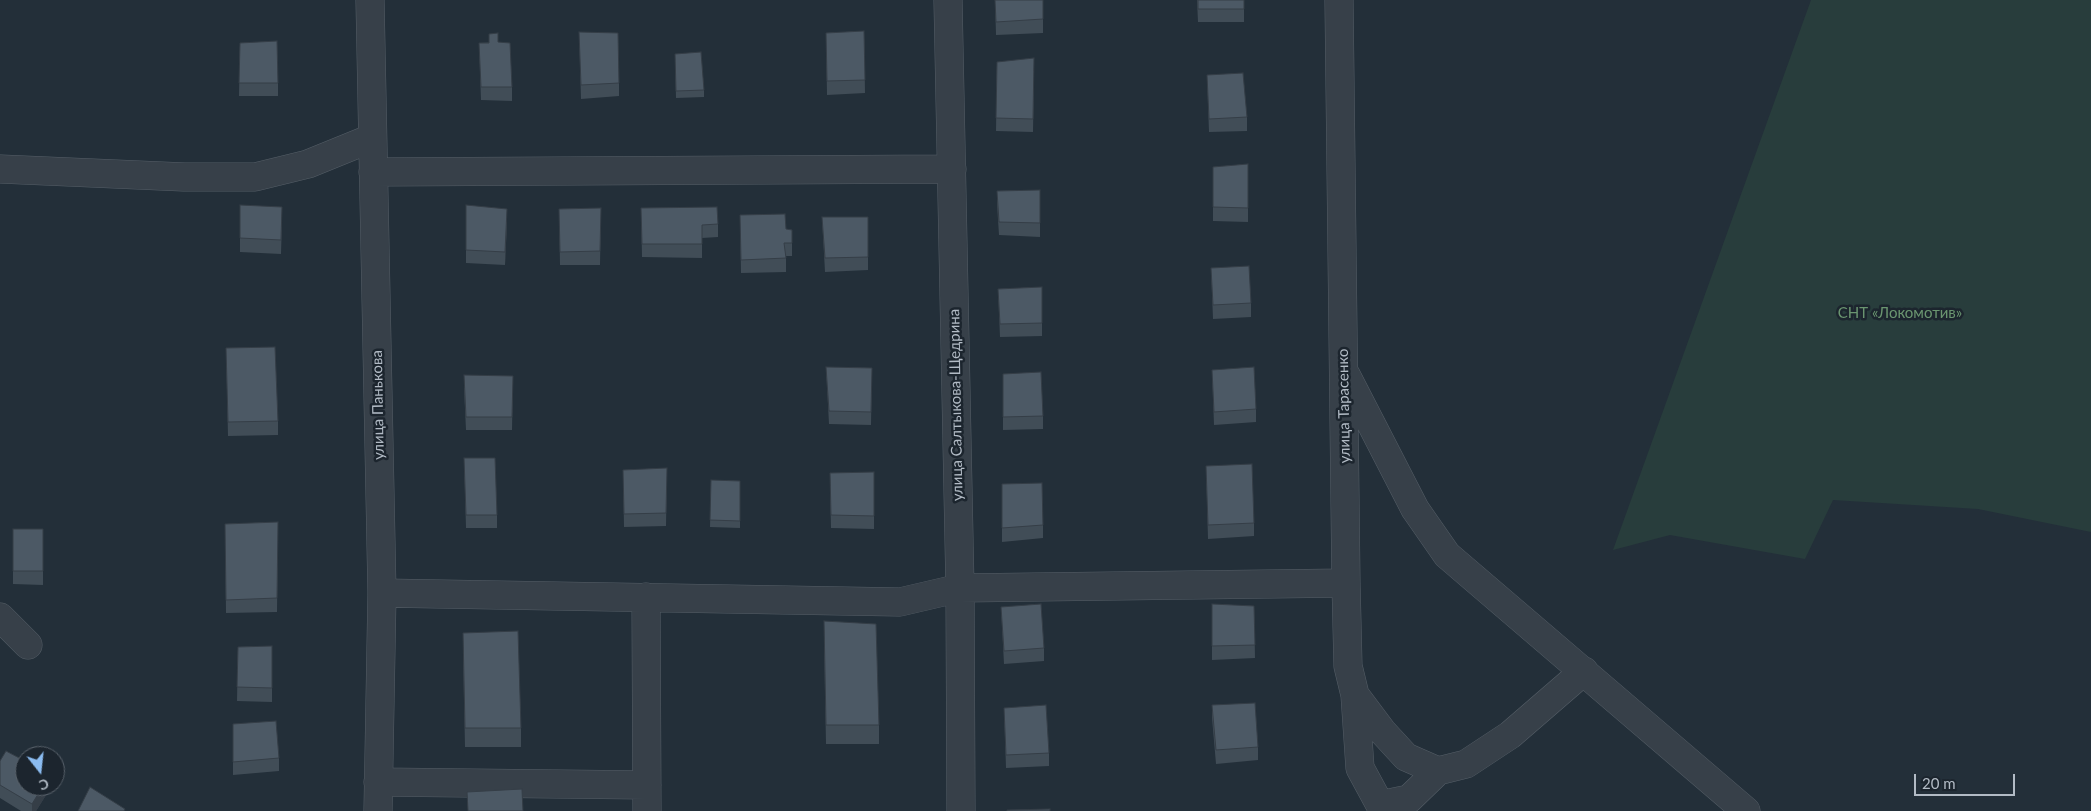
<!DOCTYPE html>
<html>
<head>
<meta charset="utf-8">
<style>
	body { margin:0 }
	#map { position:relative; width:2091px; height:811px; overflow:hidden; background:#232f39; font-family:Lato,sans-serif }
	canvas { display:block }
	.north { position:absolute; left:15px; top:746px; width:50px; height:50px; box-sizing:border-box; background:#1c252e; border:1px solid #58616a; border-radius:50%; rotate:164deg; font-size:14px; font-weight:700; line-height:20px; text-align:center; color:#b2bbc5 }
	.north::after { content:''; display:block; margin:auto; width:18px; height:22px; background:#8bbcf1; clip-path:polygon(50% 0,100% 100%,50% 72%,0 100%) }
	.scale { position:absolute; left:1914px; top:774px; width:101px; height:22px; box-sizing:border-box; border:2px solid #b2bbc5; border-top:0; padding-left:6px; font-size:15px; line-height:18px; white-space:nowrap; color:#b2bbc5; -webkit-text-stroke:4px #1c252e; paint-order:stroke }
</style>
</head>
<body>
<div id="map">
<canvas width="2091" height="811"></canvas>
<div class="north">С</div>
<div class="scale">20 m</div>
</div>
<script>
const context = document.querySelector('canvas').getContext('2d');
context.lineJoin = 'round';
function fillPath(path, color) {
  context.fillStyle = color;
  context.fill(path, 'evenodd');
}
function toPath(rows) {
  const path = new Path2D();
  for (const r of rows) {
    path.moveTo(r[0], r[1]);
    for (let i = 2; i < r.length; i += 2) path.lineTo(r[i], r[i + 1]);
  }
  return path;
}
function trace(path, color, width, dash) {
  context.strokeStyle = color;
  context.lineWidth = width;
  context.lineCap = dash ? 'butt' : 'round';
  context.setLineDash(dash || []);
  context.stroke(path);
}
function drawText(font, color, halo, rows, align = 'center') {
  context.font = font + ' Lato,sans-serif';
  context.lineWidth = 5;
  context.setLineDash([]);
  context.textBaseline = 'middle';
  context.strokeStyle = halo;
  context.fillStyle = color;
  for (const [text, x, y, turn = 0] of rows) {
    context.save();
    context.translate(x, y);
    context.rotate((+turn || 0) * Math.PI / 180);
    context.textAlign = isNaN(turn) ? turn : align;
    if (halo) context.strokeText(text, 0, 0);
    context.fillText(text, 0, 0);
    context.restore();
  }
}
fillPath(toPath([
	[1811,0,2091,0,2091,532,1978,509,1833,500,1805,559,1670,535,1613,550]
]), '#283d3c');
const minor = toPath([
	[370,0,382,593,378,811],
	[948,0,960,588,961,811],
	[1339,0,1346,583,1348,666,1355,695,1360,768,1380,805,1409,799,1438,771],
	[0,169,184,177,255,177,308,164,372,138],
	[373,172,952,169],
	[1346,375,1415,509,1447,555,1746,811],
	[382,593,900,602,960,588,1346,583],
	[646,597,647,811],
	[0,617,28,645],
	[1355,695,1382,731,1406,757,1438,771,1466,764,1510,735,1584,671],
	[378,782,647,785]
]);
trace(minor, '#555e67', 29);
trace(minor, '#374049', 28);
fillPath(toPath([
	[995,0,1043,0,1043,33,996,35],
	[1197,0,1244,0,1244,22,1198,22],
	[864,31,865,93,827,95,826,33],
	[579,32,619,83,619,96,581,99],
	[498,42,512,87,512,101,481,100,479,43],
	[240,43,278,83,278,96,239,96],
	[675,60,704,90,704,97,676,98],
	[997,62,1034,71,1033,132,996,131],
	[1207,75,1247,117,1247,131,1209,132],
	[1248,164,1248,222,1213,221,1213,167],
	[1040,190,1040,237,999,235,997,204,997,191],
	[240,205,282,220,281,254,240,252],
	[466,205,507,222,505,265,466,263],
	[601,208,600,265,560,265,559,209],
	[641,208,718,224,718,237,702,238,702,258,642,257],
	[740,215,786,229,792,230,792,256,786,256,786,272,741,273],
	[822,217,868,217,868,270,825,272],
	[1211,268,1251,303,1251,317,1213,319],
	[1042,287,1042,336,1000,337,998,289],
	[226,348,278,421,278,435,228,436],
	[826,367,872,368,871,425,829,424],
	[1212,370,1256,409,1256,422,1214,425],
	[1003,374,1043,416,1043,429,1003,430],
	[513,376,512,430,466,430,464,388],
	[464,458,497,515,497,528,466,528],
	[1206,466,1254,523,1254,536,1208,539],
	[667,468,666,526,624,527,623,470],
	[874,472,874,529,831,528,830,486],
	[711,480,740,481,740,528,710,527],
	[1002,484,1043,525,1043,538,1002,542],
	[278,522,277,612,226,613,225,524],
	[13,529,43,529,43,585,13,584],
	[1212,604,1254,606,1255,658,1212,660],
	[1001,607,1044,648,1044,661,1004,664],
	[824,639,879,725,879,744,826,744],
	[272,646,272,702,237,701,238,647],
	[463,652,521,728,521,747,465,747],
	[1212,705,1258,747,1258,760,1216,764,1212,718],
	[1004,708,1049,753,1049,766,1006,768],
	[233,724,279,758,279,771,233,775],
	[0,761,51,786,51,787,36,811,21,811,0,798]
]), '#414d57');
fillPath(toPath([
	[507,209,507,222,505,265,505,252],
	[43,786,51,786,51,787,36,811,32,811,32,804]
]), '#353e47');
const building = toPath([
	[995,0,1043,0,1043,19,996,22,995,0],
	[1198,0,1244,0,1244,9,1198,9,1198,0],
	[864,31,865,80,827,81,826,33,864,31],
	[579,32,618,33,619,83,581,85,579,32],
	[498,33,498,42,510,43,512,87,481,87,479,43,489,43,489,34,498,33],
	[277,41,278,83,239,83,240,43,277,41],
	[701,52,704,90,676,91,675,54,701,52],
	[1034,58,1033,119,996,118,997,62,1034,58],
	[1243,73,1247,117,1209,119,1207,75,1243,73],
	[1248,164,1248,208,1213,207,1213,167,1248,164],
	[1040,190,1040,223,999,222,997,191,1040,190],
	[240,205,282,207,281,240,240,238,240,205],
	[466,205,507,209,505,252,466,250,466,205],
	[717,207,718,224,702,225,702,244,642,244,641,208,717,207],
	[601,208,600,251,560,252,559,209,601,208],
	[785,214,786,229,792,230,792,243,784,243,786,258,741,260,740,215,785,214],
	[822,217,868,217,868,257,825,258,822,217],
	[1249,266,1251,303,1213,305,1211,268,1249,266],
	[1042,287,1042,323,1000,324,998,289,1042,287],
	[275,347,278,421,228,422,226,348,275,347],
	[826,367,872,368,871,412,829,411,826,367],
	[1254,367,1256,409,1214,412,1212,370,1254,367],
	[1041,372,1043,416,1003,417,1003,374,1041,372],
	[464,375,513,376,512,417,466,417,464,375],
	[464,458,495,458,497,515,466,515,464,458],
	[1252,464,1254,523,1208,525,1206,466,1252,464],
	[667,468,666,513,624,514,623,470,667,468],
	[874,472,874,516,831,515,830,473,874,472],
	[711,480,740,481,740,521,710,520,711,480],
	[1042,483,1043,525,1002,528,1002,484,1042,483],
	[278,522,277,598,226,600,225,524,278,522],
	[13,529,43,529,43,571,13,571,13,529],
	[1041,604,1044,648,1004,651,1001,607,1041,604],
	[1212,604,1254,606,1255,645,1212,646,1212,604],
	[824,621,876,624,879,725,826,725,824,621],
	[518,631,521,728,465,728,463,633,518,631],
	[272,646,272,688,237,687,238,647,272,646],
	[1255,703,1258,747,1216,750,1212,705,1255,703],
	[1046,705,1049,753,1006,755,1004,708,1046,705],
	[276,721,279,758,233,762,233,724,276,721],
	[6,751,25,761,25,786,43,786,32,804,0,785,0,761,6,751],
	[90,787,125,809,124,811,78,811,90,787],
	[522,789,523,811,468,811,467,792,522,789],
	[1050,809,1050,811,1007,811,1007,810,1050,809]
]);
fillPath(building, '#4c5965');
trace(building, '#353e47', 1);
drawText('15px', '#6a9570', '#1c252e', [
	["СНТ «Локомотив»",1900,313]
]);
drawText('15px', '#b2bbc5', '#1c252e', [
	["улица Панькова",378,405,-91],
	["улица Салтыкова-Щедрина",956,405,-91],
	["улица Тарасенко",1344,406,-91]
]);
</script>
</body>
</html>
